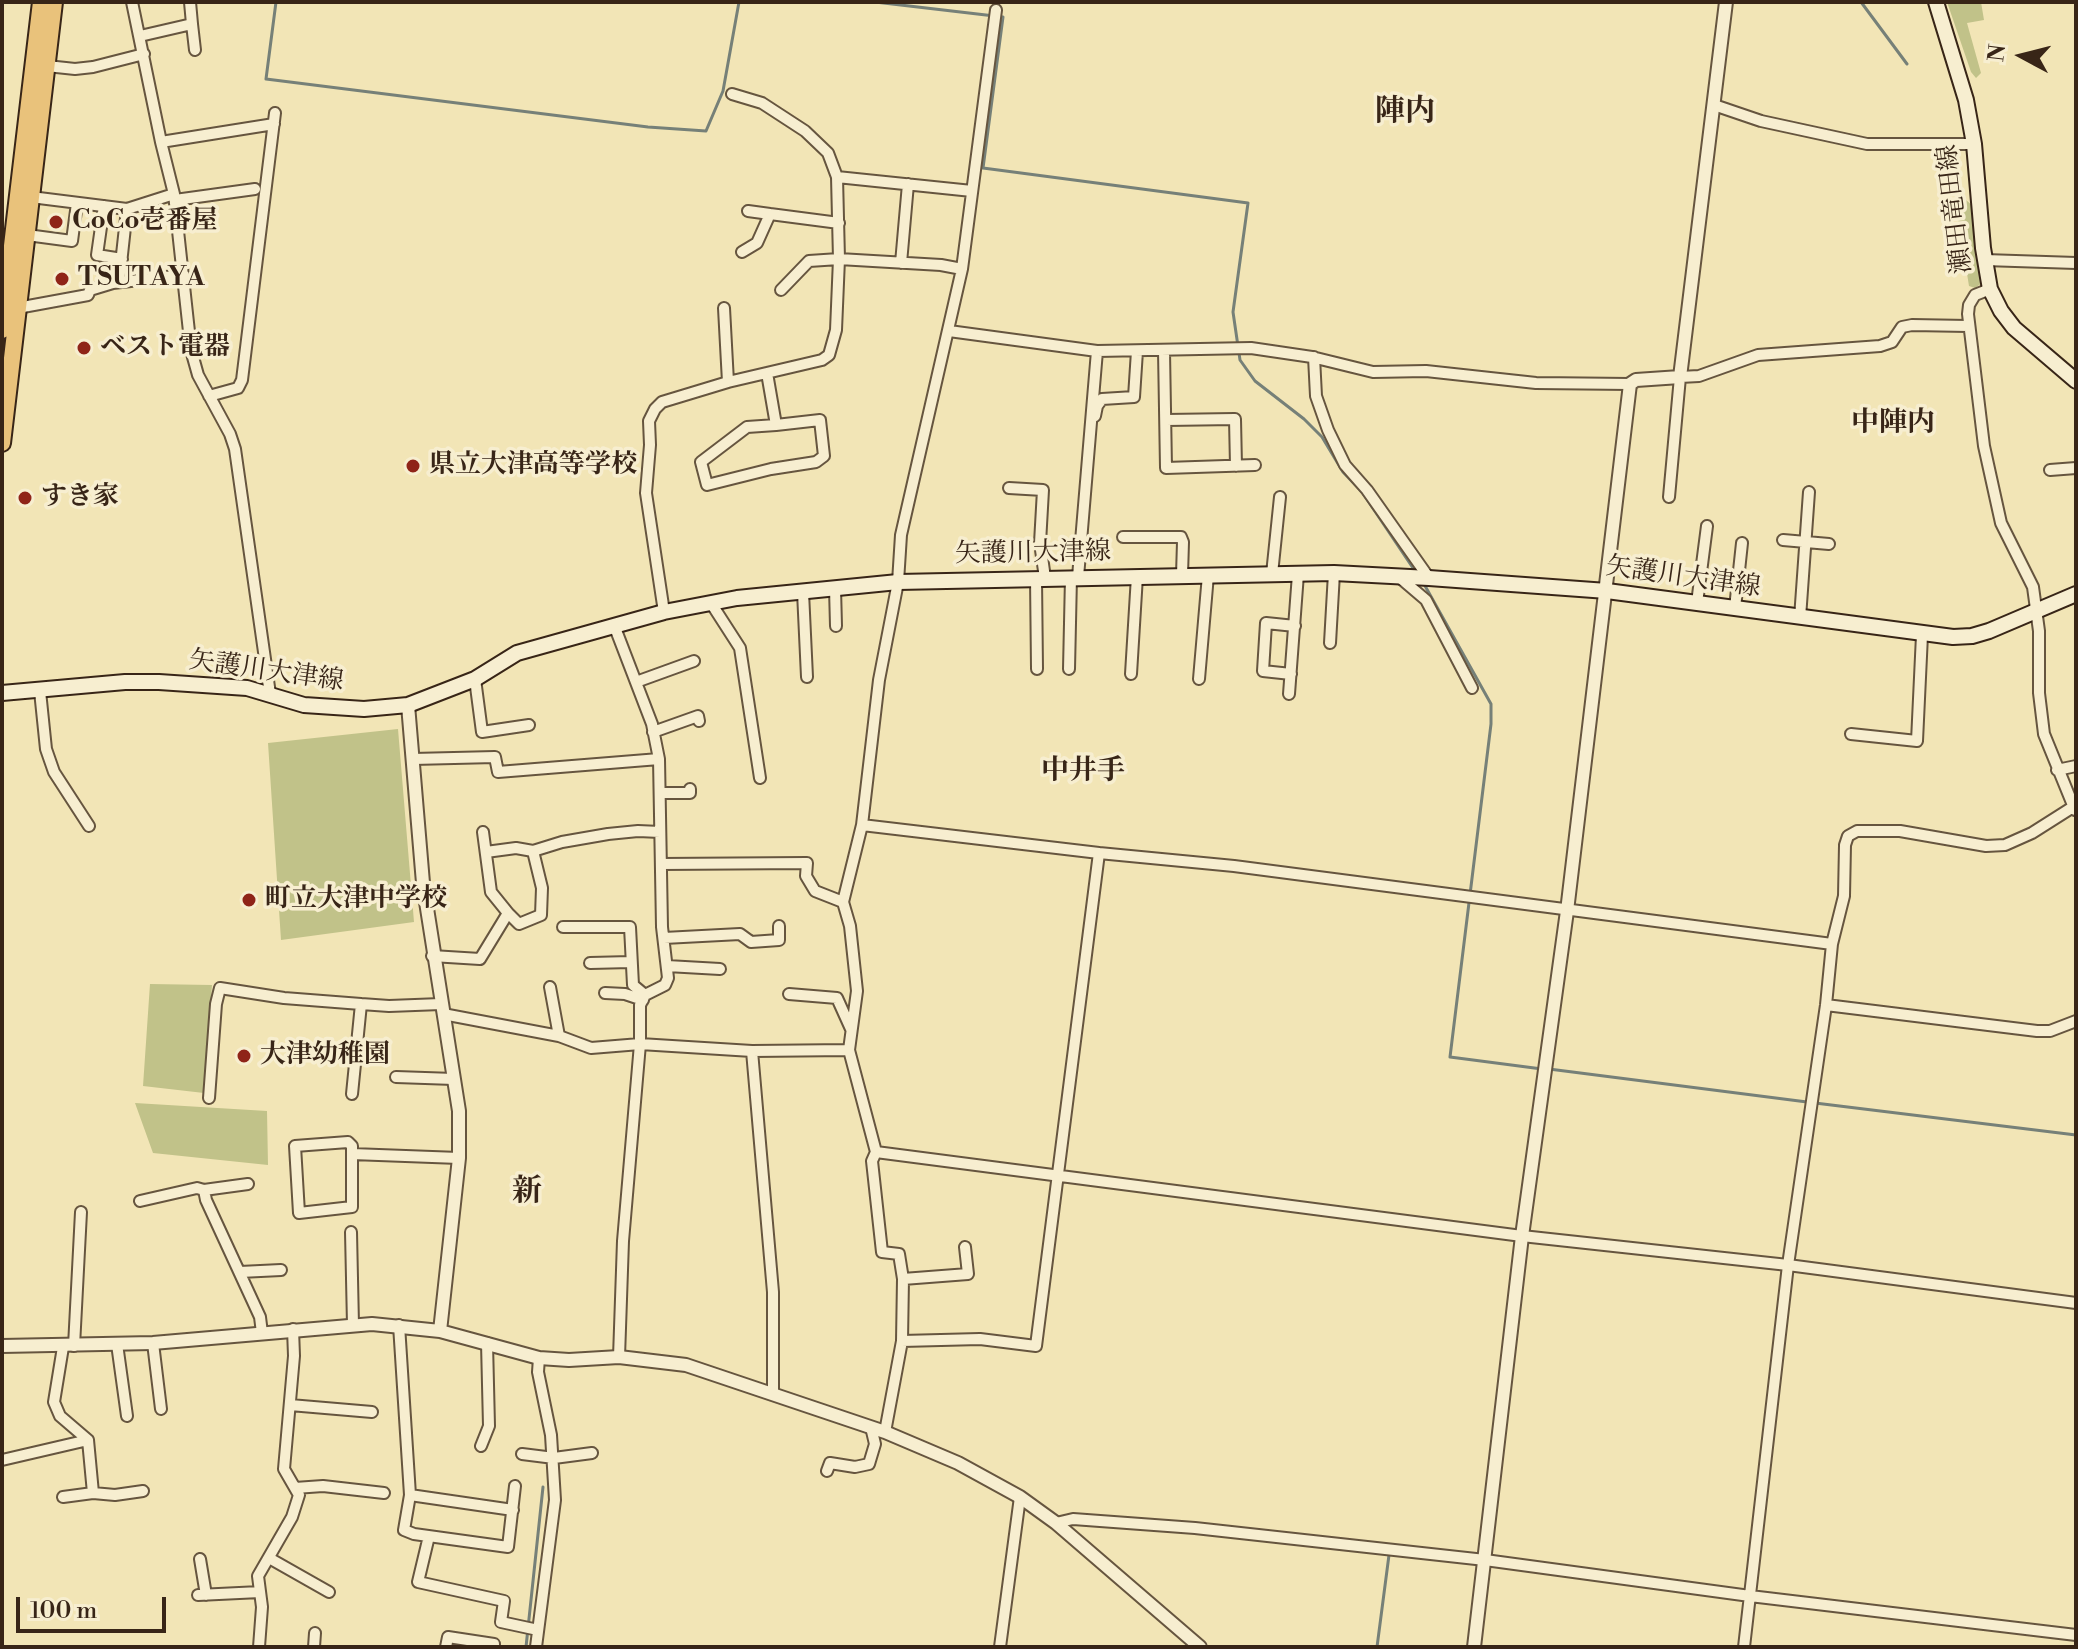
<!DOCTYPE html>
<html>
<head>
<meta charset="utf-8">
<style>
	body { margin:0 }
	#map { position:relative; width:2078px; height:1649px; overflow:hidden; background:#f2e5b6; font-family:"Libre Bodoni",serif }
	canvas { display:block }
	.frame { position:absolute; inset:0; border:4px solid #382517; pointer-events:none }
	.north { position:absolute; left:1982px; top:16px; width:80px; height:80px; -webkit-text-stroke:6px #f7eed0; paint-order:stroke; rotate:277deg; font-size:22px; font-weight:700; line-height:32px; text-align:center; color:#382517 }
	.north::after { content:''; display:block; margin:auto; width:28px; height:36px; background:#382517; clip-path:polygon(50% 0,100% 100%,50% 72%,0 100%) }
	.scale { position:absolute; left:16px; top:1597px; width:150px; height:36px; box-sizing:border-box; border:4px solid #382517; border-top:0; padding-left:10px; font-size:24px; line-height:28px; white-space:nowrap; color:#382517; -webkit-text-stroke:6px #f7eed0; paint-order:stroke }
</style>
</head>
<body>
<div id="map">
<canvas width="2078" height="1649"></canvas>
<div class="frame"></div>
<div class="north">N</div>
<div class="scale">100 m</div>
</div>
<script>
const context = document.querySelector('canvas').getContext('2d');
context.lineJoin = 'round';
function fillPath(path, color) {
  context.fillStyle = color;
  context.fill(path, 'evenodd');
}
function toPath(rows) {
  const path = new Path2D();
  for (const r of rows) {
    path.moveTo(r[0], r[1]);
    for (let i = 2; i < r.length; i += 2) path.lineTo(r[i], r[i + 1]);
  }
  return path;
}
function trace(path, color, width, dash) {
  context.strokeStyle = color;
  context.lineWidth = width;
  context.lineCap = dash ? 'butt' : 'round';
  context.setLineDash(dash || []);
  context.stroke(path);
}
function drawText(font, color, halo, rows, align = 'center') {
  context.font = font + ' "Libre Bodoni","Noto Serif JP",serif';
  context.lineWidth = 7;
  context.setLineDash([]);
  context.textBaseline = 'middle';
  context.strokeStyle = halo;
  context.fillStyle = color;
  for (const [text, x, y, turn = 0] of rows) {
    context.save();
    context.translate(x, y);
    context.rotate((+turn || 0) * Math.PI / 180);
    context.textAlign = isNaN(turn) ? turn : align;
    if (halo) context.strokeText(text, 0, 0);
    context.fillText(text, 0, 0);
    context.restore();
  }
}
fillPath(toPath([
	[1947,2,1981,2,1984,20,1967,23,1981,73,1976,78,1971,72],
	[1966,200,1974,207,1982,283,1975,288,1969,286,1958,218,1962,202],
	[398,729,414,922,281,940,268,743],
	[150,984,212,985,204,1093,143,1086],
	[135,1103,267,1111,268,1165,153,1153]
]), '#c1c289');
trace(toPath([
	[276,2,266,79,648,127,706,131,723,91,739,2],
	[875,2,1003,17,983,168,1248,203,1233,312,1240,360,1255,381,1304,419,1322,437,1343,472,1362,492,1415,571],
	[1861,2,1907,64],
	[1424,584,1491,704,1491,724,1450,1057,1542,1069],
	[1549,1069,1807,1102],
	[1815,1103,2076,1135],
	[526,1647,543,1487],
	[1377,1647,1389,1555]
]), '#768078', 3);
const minor = toPath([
	[132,2,161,142,174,194,191,350,198,375,230,434,235,449,270,694],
	[192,24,195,50],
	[140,36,192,24,190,2],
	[47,66,75,69,93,67,144,54],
	[732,94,762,103,805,131,828,153,837,177],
	[1714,105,1761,121,1867,144,1974,144],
	[161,142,274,124],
	[31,197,127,209],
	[175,200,255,189],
	[104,206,97,255,122,259],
	[748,211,770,214],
	[27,235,72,241,77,203],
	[742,252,757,243,770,214,839,223],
	[1985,260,2076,263],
	[901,263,908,184],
	[119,282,127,209,174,194],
	[1990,289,1975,295,1969,305,1968,314,1984,446,2001,523,2033,587,2039,631,2039,693,2044,734,2075,810],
	[781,290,809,261,839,259,837,177,972,191],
	[724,308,728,382],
	[12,309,88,295,90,290,113,283,184,275],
	[949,331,1097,351,1251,348,1312,357,1373,372,1426,371,1536,383,1630,384],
	[1164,351,1166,468,1255,465],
	[1314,357,1316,396,1328,430,1345,465,1367,490,1429,578],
	[767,373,776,425,820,420,824,456,816,462,771,469,707,485,701,462,747,427,776,425],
	[209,396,238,388,242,380,275,113],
	[1095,416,1097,406,1102,399,1134,397,1137,351],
	[1166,420,1235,419,1236,466],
	[2050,470,2076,468],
	[1009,488,1043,490,1040,543,1045,578],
	[1669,497,1680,377,1699,376,1758,355,1880,346,1892,342,1902,327,1912,325,1968,326],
	[1123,537,1181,537,1183,542,1182,575],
	[1783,540,1829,544],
	[1272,574,1280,497],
	[1078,577,1097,351],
	[1399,577,1426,600,1472,688],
	[1036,578,1037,669],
	[835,588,836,626],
	[803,592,807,677],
	[711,603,740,648,760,778],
	[1697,603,1707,526],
	[1735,608,1742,543],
	[664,612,646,493,650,445,649,421,655,409,662,402,728,382,822,360,829,355,836,330,839,259,941,265,962,269],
	[1800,618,1809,492],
	[614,625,652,724,659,759,662,927,668,978,665,985,645,995,640,1005,640,1044,623,1241,619,1357],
	[1330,643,1334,573],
	[1069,669,1071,577],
	[1131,674,1137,576],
	[1291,674,1263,671,1266,623,1295,626],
	[475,679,482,732,529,725],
	[1199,679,1208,575],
	[636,682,694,661],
	[40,691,46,749,54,772,89,826],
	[1289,694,1298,574],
	[653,732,698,716,699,721],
	[1851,734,1917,741,1922,635],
	[413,759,495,757,498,772,659,759],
	[2057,770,2076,766],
	[660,793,690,793,690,789],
	[862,825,1099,853,1234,866,1832,944],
	[483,832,491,892,508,913],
	[486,852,516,848,533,851,562,842,608,834,638,831,660,832],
	[661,864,807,863,806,876,815,891,843,902],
	[563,927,630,927,633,985,645,995],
	[664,938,740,934,751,942,779,940,779,926],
	[432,956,480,959,508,913,519,924,541,915,542,888,533,851],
	[590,963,631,962],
	[667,966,720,969],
	[550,987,559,1036],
	[605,993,625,994,643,1000],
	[789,994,837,998,851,1029],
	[1826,1005,2037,1031,2050,1031,2076,1021],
	[443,1014,559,1036,591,1048,640,1044,752,1051,849,1050],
	[752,1051,773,1292,773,1394],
	[396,1077,454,1079],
	[352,1094,361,1004,389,1006,441,1004],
	[209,1098,216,1004,220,988,284,998,361,1004],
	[876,1152,1522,1236,1788,1265,2076,1303],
	[352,1154,352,1207,299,1213,295,1146,348,1142,352,1146,352,1154,459,1158],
	[204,1190,206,1200,260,1317,262,1333],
	[140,1201,197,1188,204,1190,248,1184],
	[351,1232,353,1325],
	[240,1272,281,1270],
	[903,1279,968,1274,965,1247],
	[399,1325,410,1495,404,1530,414,1534,508,1547,515,1486],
	[902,1341,980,1339,1036,1346,1099,853],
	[153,1343,161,1409],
	[117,1344,127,1416],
	[74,1346,81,1212],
	[290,1405,372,1412],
	[885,1432,902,1341,903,1279,899,1254,882,1252,872,1161,876,1152,849,1050,857,991,850,926,843,902,862,825,879,680,898,582,901,535,962,269,996,10],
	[481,1446,489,1426,487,1343],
	[522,1454,554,1458,592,1453],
	[2,1460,88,1440],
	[827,1471,830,1463,855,1467,869,1464,875,1444,871,1427],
	[295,1488,323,1486,384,1493],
	[93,1493,115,1495,143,1491],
	[410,1495,513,1510],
	[63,1497,93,1493,88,1440,60,1416,54,1402,63,1347],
	[1056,1523,1073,1519,1195,1528,1485,1560,1750,1596,2076,1635],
	[429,1536,418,1582,504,1601,501,1622,538,1630],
	[269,1558,329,1592],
	[200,1559,206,1595],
	[198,1595,260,1592],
	[259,1647,262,1607,258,1576,292,1517,299,1495,284,1469,294,1356,293,1329],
	[314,1647,315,1633],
	[446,1647,448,1637,494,1644,494,1647],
	[536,1647,555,1500,551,1435,538,1372,539,1358],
	[1000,1647,1020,1497],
	[1744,1647,1788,1265,1826,1005,1832,944,1844,896,1845,845,1848,836,1857,831,1900,831,1986,846,2005,845,2032,833,2073,807]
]);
const tertiary = toPath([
	[408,705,423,883,459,1111,459,1158,440,1331],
	[2,1346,153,1343,372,1324,440,1331,539,1358,569,1360,619,1357,686,1365,885,1432,958,1463,1020,1497,1056,1523,1200,1647],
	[1474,1647,1522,1236,1567,911,1630,384,1636,380,1680,377,1726,2]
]);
const secondary = toPath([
	[1936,2,1966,100,1974,144,1983,248,1990,289,2001,311,2014,328,2076,381],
	[2,693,125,682,159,682,247,688,304,705,364,709,408,705,475,679,517,653,664,612,737,598,898,582,1334,573,1429,578,1607,591,1953,637,1972,636,1989,631,2076,594]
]);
const trunk = toPath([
	[2,330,41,2],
	[2,443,54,2]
]);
trace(minor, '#66553f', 14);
trace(tertiary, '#66553f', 16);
trace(secondary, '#382517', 18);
trace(trunk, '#382517', 20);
trace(minor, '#f7eed0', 10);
trace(tertiary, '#f7eed0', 12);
trace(secondary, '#f7eed0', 14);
trace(trunk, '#e9c27b', 16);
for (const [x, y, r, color] of [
	[56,222,8,"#8f2418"],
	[62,279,8,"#8f2418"],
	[84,348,8,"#8f2418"],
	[413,466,8,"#8f2418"],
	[25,498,8,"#8f2418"],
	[249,900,8,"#8f2418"],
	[244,1056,8,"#8f2418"]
]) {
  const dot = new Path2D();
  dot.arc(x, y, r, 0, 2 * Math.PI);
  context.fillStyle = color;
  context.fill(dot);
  trace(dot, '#f7eed0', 3);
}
drawText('26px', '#382517', '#f7eed0', [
	["瀬田竜田線",1956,209,-97],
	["矢護川大津線",1033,554,-1],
	["矢護川大津線",1683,578,8],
	["矢護川大津線",266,672,8]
]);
drawText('bold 26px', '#382517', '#f7eed0', [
	["CoCo壱番屋",72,222],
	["TSUTAYA",78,279],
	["ベスト電器",100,348],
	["県立大津高等学校",429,466],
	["すき家",41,498],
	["町立大津中学校",265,900],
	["大津幼稚園",260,1056]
], 'left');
drawText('bold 28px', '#382517', '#f7eed0', [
	["中陣内",1893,424],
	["中井手",1083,772]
]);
drawText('bold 30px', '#382517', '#f7eed0', [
	["陣内",1405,113],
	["新",527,1193]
]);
</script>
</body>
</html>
